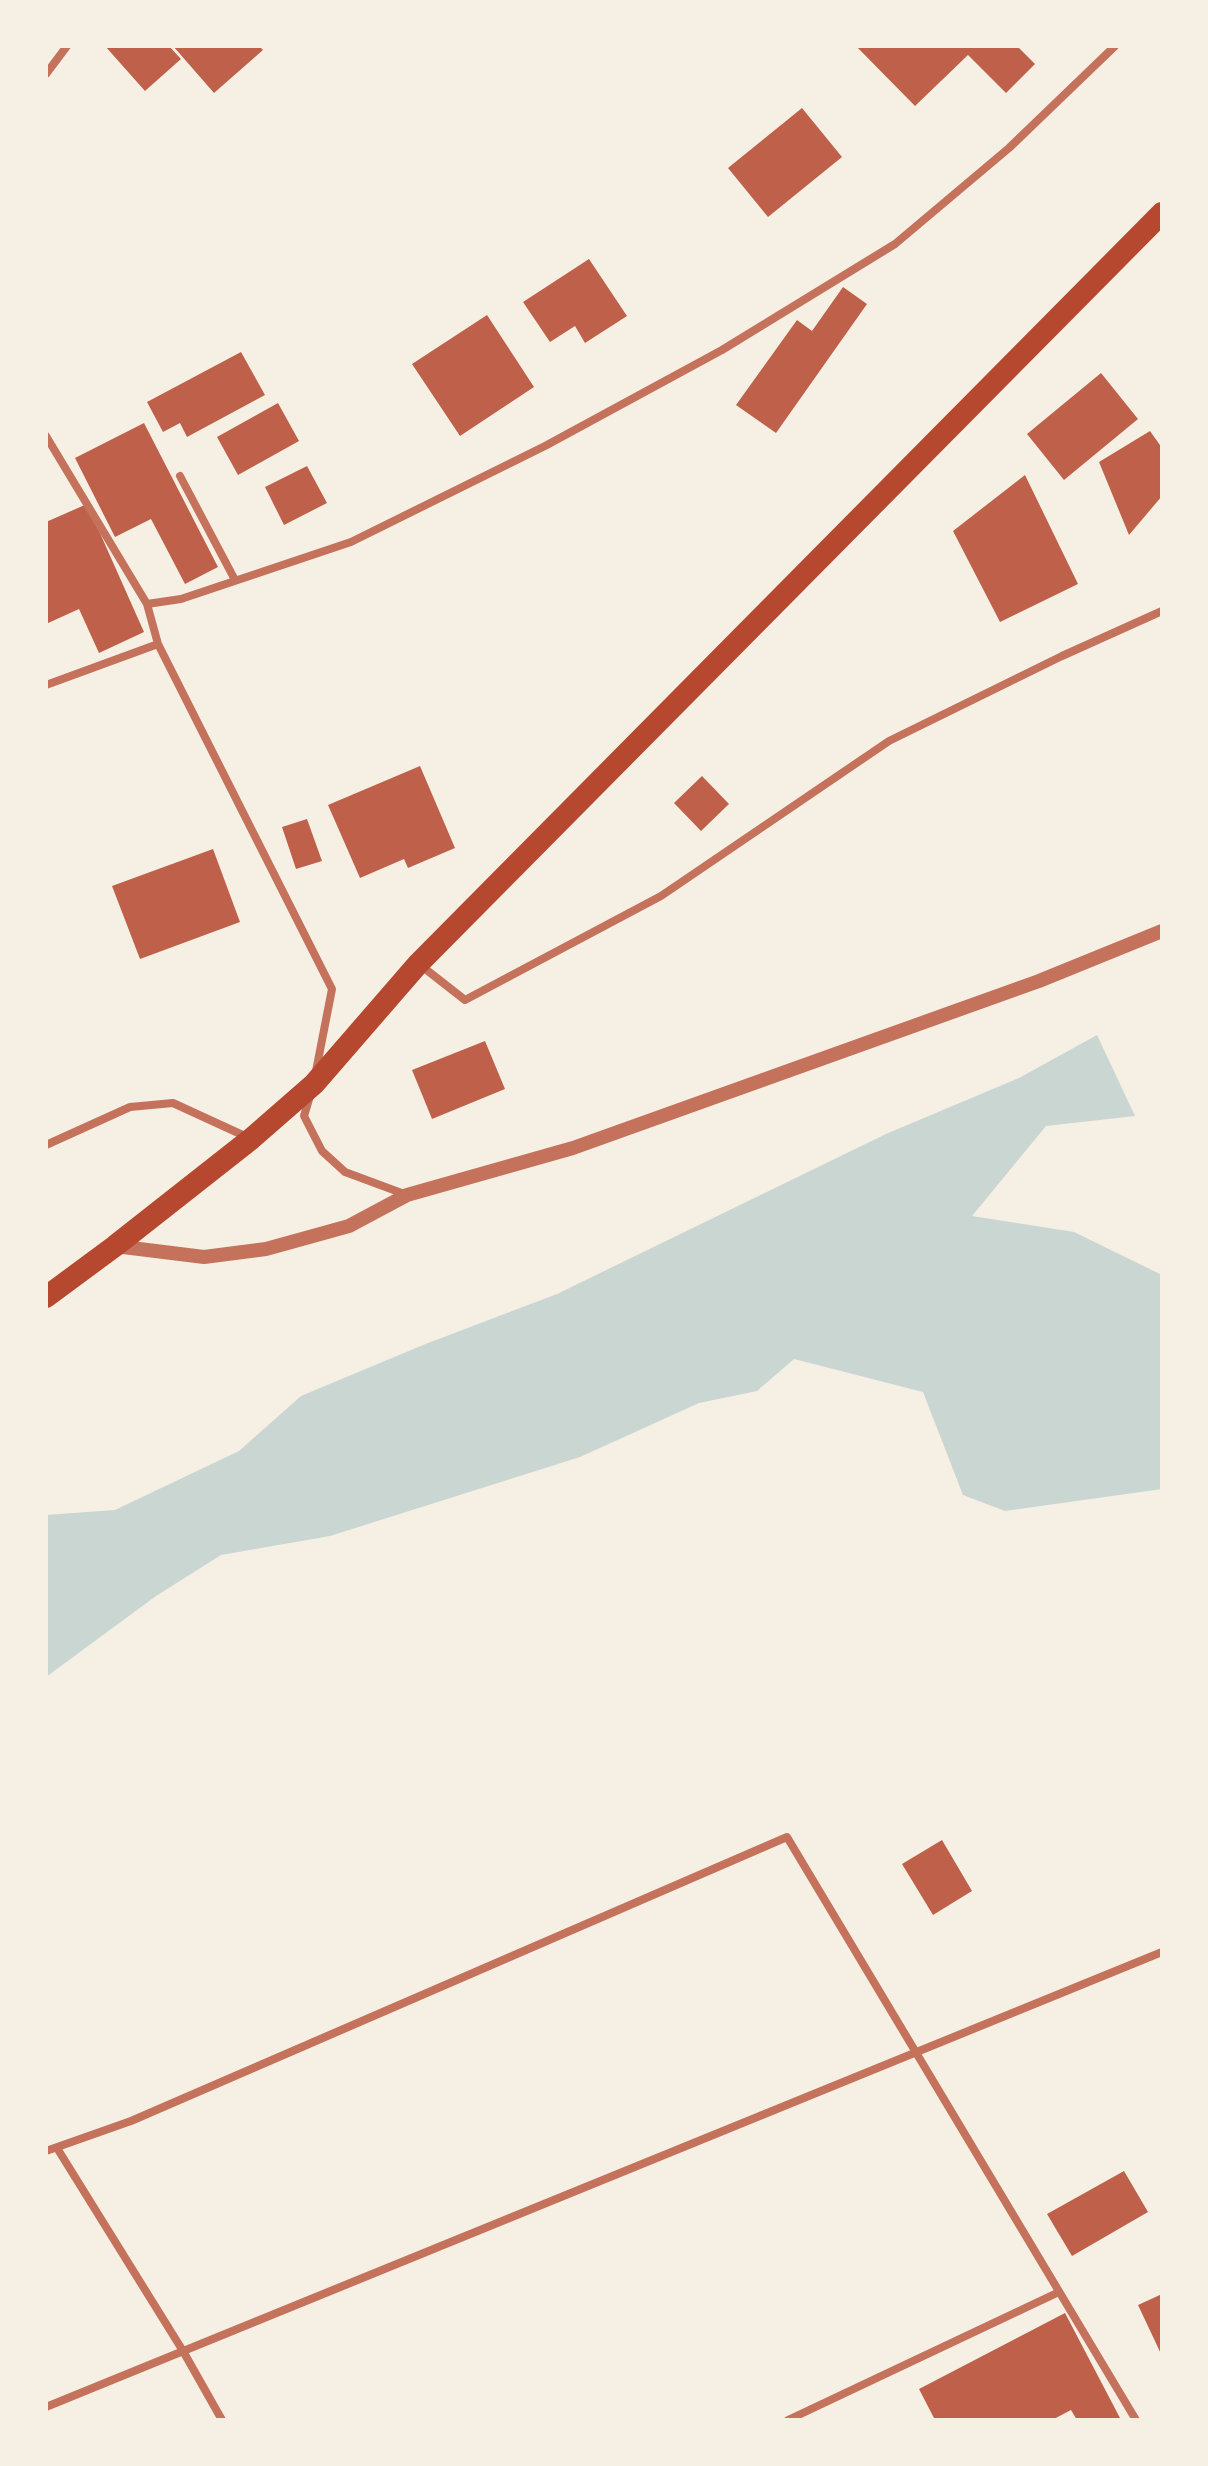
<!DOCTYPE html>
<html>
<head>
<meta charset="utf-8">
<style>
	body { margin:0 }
	#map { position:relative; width:1208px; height:2466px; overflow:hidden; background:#f6efe4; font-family:"Source Sans 3",sans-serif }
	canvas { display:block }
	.frame { position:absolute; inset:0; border:48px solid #f6efe4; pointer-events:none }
</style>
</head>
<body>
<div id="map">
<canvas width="1208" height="2466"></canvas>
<div class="frame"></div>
</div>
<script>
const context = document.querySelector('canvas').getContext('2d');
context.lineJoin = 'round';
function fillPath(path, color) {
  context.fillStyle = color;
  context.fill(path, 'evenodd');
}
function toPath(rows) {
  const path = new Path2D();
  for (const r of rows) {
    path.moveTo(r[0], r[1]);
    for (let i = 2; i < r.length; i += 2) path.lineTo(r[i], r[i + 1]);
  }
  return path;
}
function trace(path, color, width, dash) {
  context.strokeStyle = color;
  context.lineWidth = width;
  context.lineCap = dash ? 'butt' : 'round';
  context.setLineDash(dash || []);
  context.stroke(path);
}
fillPath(toPath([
	[1097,1035,1135,1116,1046,1126,972,1216,1074,1232,1162,1275,1162,1489,1005,1511,963,1495,923,1392,794,1359,757,1391,699,1403,580,1457,330,1536,221,1555,156,1596,46,1677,46,1515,115,1510,239,1451,301,1396,423,1345,557,1294,886,1134,1019,1078]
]), '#c9d6d2');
fillPath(toPath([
	[105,46,169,46,181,59,145,91],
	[173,46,259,46,263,50,214,93],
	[856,46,1017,46,1035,64,1006,93,968,55,915,106],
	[802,108,842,157,768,217,728,168],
	[589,259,627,316,585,343,575,326,550,342,523,302],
	[843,287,867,304,776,433,736,405,797,320,812,331],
	[487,315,534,387,460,436,412,364],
	[241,352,265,395,187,437,180,423,163,432,147,402],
	[1101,373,1138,419,1064,480,1027,434],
	[278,403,299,441,238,475,217,437],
	[144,423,218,567,185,584,151,519,115,537,75,458],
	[1150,431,1162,448,1162,496,1129,535,1099,462],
	[307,466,327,503,284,525,265,487],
	[1025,475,1078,584,1000,622,953,531],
	[87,504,144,632,99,653,79,609,46,624,46,522],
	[420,766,455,848,408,868,404,859,360,878,328,805],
	[702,776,729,804,701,831,674,803],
	[307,819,322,861,296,869,282,827],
	[213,849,240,922,140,959,112,886],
	[485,1041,505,1089,432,1119,412,1070],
	[942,1840,972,1891,933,1915,902,1864],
	[1124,2171,1148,2212,1072,2256,1047,2214],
	[1162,2294,1162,2356,1138,2305],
	[1065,2313,1120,2418,1077,2420,1071,2410,1052,2420,935,2420,919,2389]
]), '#bf614a');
trace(toPath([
	[46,74,67,46],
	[46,436,147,604,158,644,332,989,316,1071],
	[180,476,235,580],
	[147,604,181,599,351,542,545,446,722,350,895,244,1009,148,1115,46],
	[46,685,158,644],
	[419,964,465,1000,661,896,889,741,1062,656,1162,611],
	[310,1096,304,1116,322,1151,345,1172,407,1195],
	[46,1145,130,1107,173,1103,247,1137],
	[57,2148,183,2351,222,2420],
	[46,2151,131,2121,787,1837,1136,2420],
	[46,2407,1162,1952],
	[788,2420,1059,2292]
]), '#c5725c', 8);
trace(toPath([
	[115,1246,204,1257,266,1249,349,1226,407,1195,573,1148,1039,981,1162,931]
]), '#c5725c', 14);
trace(toPath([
	[46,1297,115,1246,251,1139,314,1084,418,964,1162,213]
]), '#b5482f', 22);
</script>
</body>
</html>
